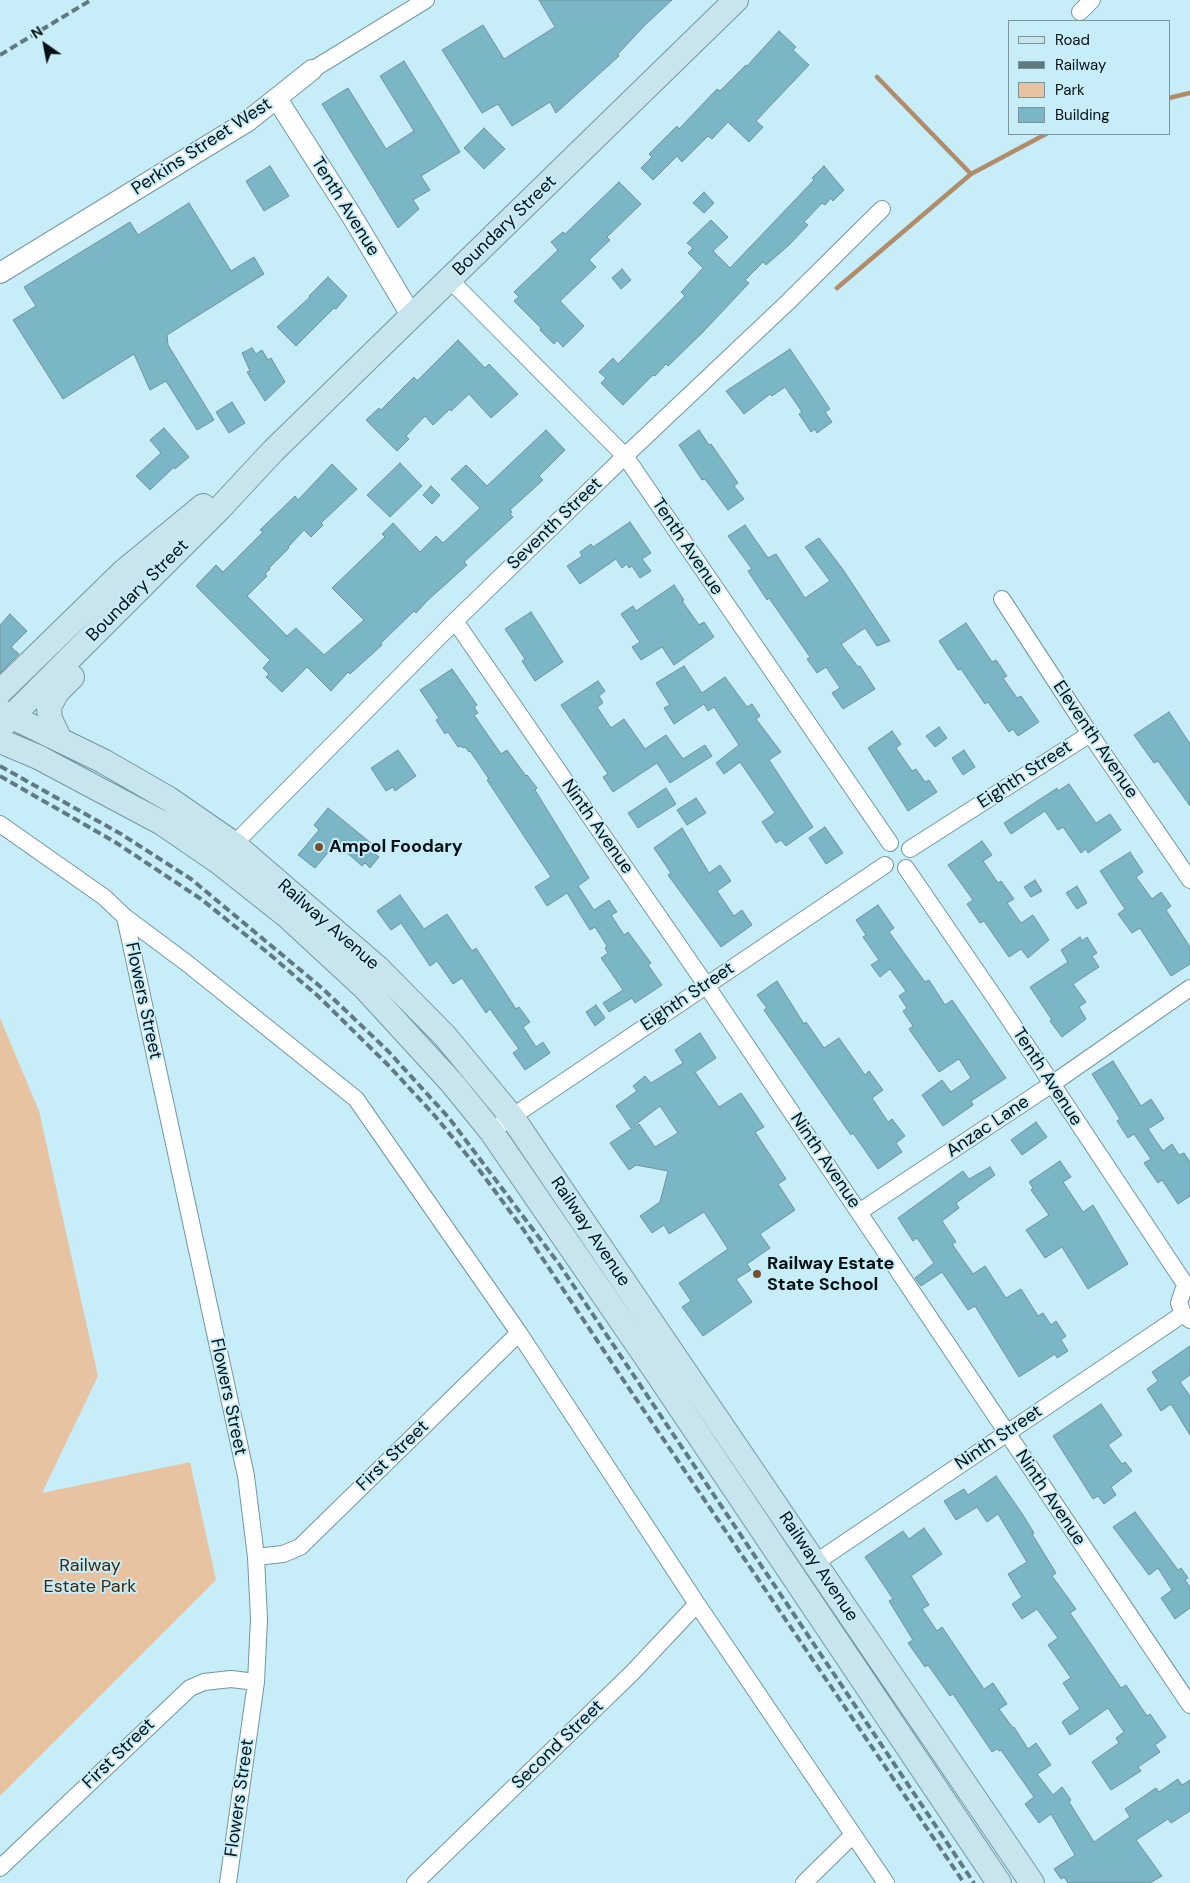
<!DOCTYPE html>
<html>
<head>
<meta charset="utf-8">
<style>
	body { margin:0 }
	#map { position:relative; width:1190px; height:1883px; overflow:hidden; background:#c6edf8; font-family:"DM Sans",sans-serif }
	canvas { display:block }
	.legend { position:absolute; left:1008px; top:20px; width:162px; height:115px; box-sizing:border-box; background:#c6edf8; border:1px solid #78949c; margin:0; padding:6px 9px; list-style:none; font-size:15px; color:#030f13 }
	.legend li { display:flex; align-items:center; gap:10px; height:25px }
	.legend b { width:25px; border:1px solid #78949c }
	.north { position:absolute; left:20px; top:20px; width:50px; height:50px; -webkit-text-stroke:4px #c6edf8; paint-order:stroke; rotate:327deg; font-size:14px; font-weight:700; line-height:20px; text-align:center; color:#030f13 }
	.north::after { content:''; display:block; margin:auto; width:18px; height:22px; background:#030f13; clip-path:polygon(50% 0,100% 100%,50% 72%,0 100%) }
</style>
</head>
<body>
<div id="map">
<canvas width="1190" height="1883"></canvas>
<ul class="legend">
<li><b style="height:6px;background:#c8e5ed"></b>Road</li>
<li><b style="height:6px;background:#617a82"></b>Railway</li>
<li><b style="height:14px;background:#e8c3a2"></b>Park</li>
<li><b style="height:14px;background:#7bb6c7"></b>Building</li>
</ul>
<div class="north">N</div>
</div>
<script>
const context = document.querySelector('canvas').getContext('2d');
context.lineJoin = 'round';
function fillPath(path, color) {
  context.fillStyle = color;
  context.fill(path, 'evenodd');
}
function toPath(rows) {
  const path = new Path2D();
  for (const r of rows) {
    path.moveTo(r[0], r[1]);
    for (let i = 2; i < r.length; i += 2) path.lineTo(r[i], r[i + 1]);
  }
  return path;
}
function trace(path, color, width, dash) {
  context.strokeStyle = color;
  context.lineWidth = width;
  context.lineCap = dash ? 'butt' : 'round';
  context.setLineDash(dash || []);
  context.stroke(path);
}
function drawText(font, color, halo, rows, align = 'center') {
  context.font = font + ' "DM Sans",sans-serif';
  context.lineWidth = 4;
  context.setLineDash([]);
  context.textBaseline = 'middle';
  context.strokeStyle = halo;
  context.fillStyle = color;
  for (const [text, x, y, turn = 0] of rows) {
    context.save();
    context.translate(x, y);
    context.rotate((+turn || 0) * Math.PI / 180);
    context.textAlign = isNaN(turn) ? turn : align;
    if (halo) context.strokeText(text, 0, 0);
    context.fillText(text, 0, 0);
    context.restore();
  }
}
fillPath(toPath([
	[0,1018,39,1111,98,1376,42,1493,190,1462,216,1580,0,1796]
]), '#e8c3a2');
trace(toPath([
	[877,77,971,174],
	[1169,98,1190,93],
	[837,288,971,174,1046,134]
]), '#b18c6a', 4.5);
const building = toPath([
	[539,0,672,0,645,25,618,54,619,56,556,113,550,102,512,126,498,104,482,113,442,50,483,25,504,59,555,27,539,0],
	[779,31,796,47,793,50,809,65,756,121,763,127,749,142,728,122,712,139,708,136,682,162,677,156,653,180,641,168,652,157,649,154,677,126,679,129,717,89,720,91,746,65,747,66,779,31],
	[404,61,460,152,421,176,430,190,413,200,419,209,398,228,322,104,348,88,386,149,414,131,380,76,404,61],
	[484,128,505,149,484,169,464,148,484,128],
	[270,166,289,196,264,211,246,181,270,166],
	[824,166,844,190,833,201,831,198,825,205,822,203,804,222,808,225,789,245,766,265,763,262,745,280,749,283,703,332,668,366,666,364,655,376,653,375,623,405,601,383,606,378,599,372,613,358,618,364,685,296,681,292,703,268,688,253,693,248,687,243,711,220,728,237,713,251,730,268,814,180,812,178,824,166],
	[619,182,641,204,607,237,610,240,589,260,596,267,560,301,584,326,563,347,557,340,554,344,540,330,541,328,514,301,519,297,514,292,558,250,551,242,563,232,565,234,619,182],
	[704,192,714,203,704,213,693,203,704,192],
	[189,203,231,271,254,257,264,274,167,335,168,345,214,420,197,430,166,381,150,390,134,354,63,399,13,320,36,306,24,287,130,222,138,235,189,203],
	[622,269,631,280,621,289,612,278,622,269],
	[328,277,347,296,336,309,334,308,296,346,277,327,310,297,309,296,328,277],
	[458,340,485,368,489,364,518,394,491,418,469,394,451,411,450,409,433,425,425,416,406,436,409,439,397,451,366,420,379,408,381,410,414,377,417,381,458,340],
	[252,348,256,354,262,350,268,360,271,358,285,382,265,401,247,372,250,371,242,353,252,348],
	[790,349,830,409,825,412,832,422,817,433,815,429,811,432,799,414,802,412,785,387,772,396,770,394,744,414,726,391,790,349],
	[232,402,245,423,229,433,216,412,232,402],
	[164,428,189,457,175,469,174,467,150,490,136,476,161,453,150,440,164,428],
	[546,430,565,450,539,476,543,480,510,510,512,512,510,514,513,517,464,562,467,565,428,600,416,613,414,611,381,643,382,645,350,674,348,672,331,691,307,667,282,692,266,677,269,674,263,668,270,660,196,586,216,565,223,572,263,532,260,530,295,496,298,500,332,464,357,489,321,523,323,525,311,537,304,530,288,547,289,548,269,568,270,569,265,574,267,576,247,596,287,636,296,628,324,655,364,620,332,588,385,537,382,534,393,523,420,552,436,536,443,543,480,508,451,479,466,465,487,486,546,430],
	[699,430,709,445,711,444,738,483,734,486,744,499,728,510,705,479,702,480,679,445,699,430],
	[400,463,422,486,390,517,367,495,400,463],
	[431,486,440,495,432,504,423,495,431,486],
	[630,522,651,553,642,559,651,571,640,578,632,566,629,568,627,564,622,568,616,559,580,584,567,566,582,556,580,552,591,544,593,547,630,522],
	[745,525,768,558,776,554,805,598,830,581,805,547,819,538,844,571,890,641,877,646,865,628,841,644,858,667,860,666,875,689,843,709,832,693,840,688,826,667,817,673,807,659,810,657,769,598,767,600,748,571,752,569,728,536,745,525],
	[674,585,684,600,682,601,699,625,704,622,714,637,674,665,662,647,641,660,632,647,640,642,621,614,633,606,636,611,674,585],
	[531,612,563,662,535,681,522,661,525,659,505,629,531,612],
	[10,614,27,631,11,647,19,654,0,673,0,625,10,614],
	[966,623,992,662,996,660,1007,676,1003,678,1017,698,1021,696,1039,722,1018,736,1013,729,1009,732,988,702,985,704,961,669,958,670,939,641,966,623],
	[684,666,702,693,725,677,747,707,752,704,760,716,756,719,781,752,769,760,813,827,786,846,781,840,776,843,762,822,775,813,740,762,724,774,716,763,739,745,714,707,708,711,704,704,674,724,664,708,670,705,656,683,684,666],
	[452,669,477,705,474,707,478,713,474,715,501,754,507,750,526,776,527,775,537,788,535,790,589,878,578,886,594,910,609,900,617,912,611,915,624,935,628,932,651,963,648,965,662,985,635,1003,632,998,609,1012,603,1003,623,990,601,958,608,953,605,948,607,946,595,927,590,930,567,893,547,906,535,887,551,877,487,780,489,779,470,751,469,752,465,747,463,748,461,746,458,747,448,732,445,734,436,720,439,718,420,690,452,669],
	[598,681,605,691,599,696,603,703,597,707,611,728,624,719,645,749,666,735,683,759,705,745,712,756,670,783,657,763,613,792,603,777,608,774,561,705,598,681],
	[1169,712,1190,744,1190,806,1158,761,1154,763,1134,735,1169,712],
	[939,727,947,738,935,747,926,736,939,727],
	[892,731,901,744,896,748,912,771,916,769,925,782,929,780,937,792,908,811,868,748,892,731],
	[398,750,416,776,395,791,393,787,386,791,371,768,398,750],
	[964,750,975,767,963,775,952,758,964,750],
	[1069,784,1096,823,1110,814,1121,830,1088,853,1086,849,1081,853,1063,827,1058,830,1045,811,1011,834,1004,823,1057,788,1058,791,1069,784],
	[666,788,676,804,638,828,628,813,666,788],
	[696,798,706,813,687,825,677,810,696,798],
	[328,808,377,848,374,853,379,857,370,868,365,863,362,866,336,843,315,868,298,855,319,830,314,825,328,808],
	[825,827,843,853,826,864,809,838,825,827],
	[682,828,709,873,720,865,731,881,717,891,734,916,742,910,752,925,721,947,668,875,671,873,654,848,682,828],
	[982,841,992,855,983,861,998,883,1001,881,1014,899,1007,903,1021,923,1033,915,1049,940,1028,958,1021,949,1009,957,984,921,980,923,967,904,973,900,948,865,982,841],
	[1130,852,1143,872,1136,877,1152,899,1161,892,1171,906,1166,910,1190,947,1190,964,1171,976,1140,928,1132,933,1118,914,1125,909,1100,871,1130,852],
	[1035,880,1042,891,1031,897,1024,887,1035,880],
	[1077,886,1087,903,1077,909,1066,893,1077,886],
	[400,895,424,929,447,914,472,951,476,948,516,1009,519,1007,530,1022,523,1027,536,1047,543,1042,550,1053,525,1070,513,1053,519,1049,490,1009,486,1013,462,978,453,984,437,961,430,966,401,923,391,930,377,911,400,895],
	[878,905,894,928,889,932,925,982,929,980,945,1005,952,1000,1006,1078,971,1101,973,1105,943,1126,922,1095,942,1080,951,1092,971,1078,959,1059,939,1072,909,1029,913,1026,903,1011,907,1008,899,996,906,991,890,969,880,977,871,965,879,960,863,937,866,935,856,920,878,905],
	[1080,937,1082,941,1087,937,1097,953,1092,956,1099,967,1073,984,1086,1002,1079,1007,1086,1019,1062,1037,1050,1021,1052,1020,1030,987,1068,962,1061,950,1080,937],
	[777,981,804,1024,806,1022,824,1048,839,1038,865,1075,869,1071,883,1090,872,1098,888,1122,892,1119,905,1136,896,1143,902,1152,878,1169,853,1133,851,1135,764,1010,767,1008,757,995,777,981],
	[596,1005,605,1018,595,1026,586,1012,596,1005],
	[700,1033,716,1058,695,1072,719,1107,741,1093,764,1127,755,1132,786,1179,778,1184,795,1210,760,1234,770,1248,747,1264,751,1270,736,1279,752,1302,703,1336,682,1307,691,1301,679,1283,728,1249,704,1212,669,1234,664,1225,652,1233,640,1216,660,1202,668,1171,636,1165,629,1170,610,1143,639,1124,655,1147,678,1133,660,1106,631,1128,616,1106,637,1091,633,1086,645,1076,651,1083,683,1063,675,1050,700,1033],
	[1113,1061,1141,1106,1151,1099,1164,1119,1148,1129,1163,1151,1172,1144,1179,1155,1184,1153,1190,1162,1190,1196,1178,1204,1162,1180,1158,1183,1144,1163,1151,1159,1134,1134,1128,1138,1117,1121,1120,1119,1092,1074,1113,1061],
	[1036,1122,1047,1137,1022,1155,1011,1140,1036,1122],
	[1060,1161,1071,1177,1063,1182,1083,1212,1093,1205,1128,1264,1088,1289,1062,1247,1045,1258,1026,1230,1049,1215,1031,1190,1033,1188,1029,1182,1060,1161],
	[990,1167,995,1175,956,1203,959,1208,942,1221,956,1242,952,1244,973,1274,985,1266,1006,1298,1021,1289,1038,1316,1043,1313,1051,1325,1056,1321,1066,1336,1061,1340,1068,1351,1057,1358,1055,1354,1019,1377,975,1306,968,1310,942,1272,921,1286,915,1278,934,1263,917,1238,913,1241,898,1218,963,1171,969,1179,990,1167],
	[1190,1346,1190,1375,1180,1382,1190,1396,1190,1435,1171,1404,1161,1411,1147,1389,1158,1381,1152,1372,1190,1346],
	[1101,1404,1122,1435,1108,1445,1122,1464,1125,1462,1132,1471,1111,1487,1116,1495,1104,1504,1098,1496,1093,1499,1053,1436,1101,1404],
	[996,1476,1023,1515,1034,1533,1032,1534,1056,1573,1052,1576,1076,1609,1070,1613,1121,1688,1126,1685,1147,1716,1150,1714,1166,1737,1155,1745,1160,1752,1138,1767,1141,1771,1111,1790,1092,1762,1119,1743,1116,1738,1124,1732,1108,1708,1070,1735,1062,1722,1080,1709,1063,1683,1071,1678,1048,1645,1058,1638,1037,1609,1022,1619,1012,1604,1022,1597,1008,1574,1027,1562,998,1514,987,1522,977,1507,956,1520,944,1501,964,1489,968,1495,996,1476],
	[1135,1512,1178,1570,1181,1568,1188,1578,1185,1580,1190,1587,1190,1608,1175,1619,1161,1598,1172,1590,1158,1568,1149,1575,1113,1527,1135,1512],
	[924,1528,942,1554,911,1576,929,1605,922,1609,937,1631,942,1627,984,1689,993,1683,1007,1704,999,1709,1013,1728,1014,1727,1028,1749,1036,1743,1051,1765,1037,1774,1053,1795,1062,1787,1071,1800,1069,1802,1094,1842,1130,1817,1125,1809,1156,1788,1159,1792,1178,1779,1182,1785,1190,1780,1190,1811,1171,1823,1168,1819,1136,1840,1162,1876,1150,1883,1068,1883,1064,1877,1061,1879,1054,1869,1075,1855,1051,1814,1039,1823,1025,1804,1034,1797,1001,1750,999,1751,997,1749,992,1752,953,1694,950,1696,928,1665,925,1667,908,1643,913,1640,889,1601,893,1599,865,1557,903,1531,909,1539,924,1528]
]);
fillPath(building, '#7bb6c7');
trace(building, '#6e929d', 1);
const minor = toPath([
	[1080,12,1092,0],
	[312,70,426,0],
	[450,280,625,456,890,843],
	[1002,599,1090,734,1190,880],
	[455,621,706,985,1190,1705],
	[0,824,104,897,125,917,188,964,356,1099,519,1333,697,1604,886,1883],
	[234,844,455,621,625,456,788,302,882,209],
	[910,849,1090,734],
	[906,868,999,1004,1187,1287],
	[125,917,246,1476,256,1557,259,1619,256,1682,228,1883],
	[491,1131,885,865],
	[859,1212,1052,1084,1190,988],
	[1190,1320,1183,1314,1179,1303,1183,1291,1190,1286],
	[256,1557,283,1554,300,1547,519,1333],
	[815,1563,1183,1314],
	[0,1868,190,1688,204,1682,231,1679,256,1682],
	[415,1883,633,1672,697,1604],
	[804,1883,853,1835]
]);
const tertiary = toPath([
	[277,99,353,218,411,315],
	[0,273,248,121,312,70]
]);
const secondary = toPath([
	[0,692,123,572,203,506],
	[0,711,103,761,169,799,234,844,378,968,445,1036,512,1117,1032,1883],
	[1,727,220,508,273,451,736,0],
	[60,740,50,719,49,707,57,692,72,677],
	[0,741,38,757,162,823,219,862,286,915,365,988,452,1083,491,1131,655,1370,999,1883]
]);
trace(minor, '#7296a1', 18);
trace(tertiary, '#7296a1', 22);
trace(secondary, '#7296a1', 26);
trace(minor, '#fff', 16);
trace(tertiary, '#fff', 20);
trace(secondary, '#c8e5ed', 24);
trace(toPath([
	[0,55,91,0],
	[0,766,121,834,191,879,322,988,388,1051,449,1118,559,1264,974,1883],
	[0,776,115,842,201,899,267,952,319,997,388,1065,435,1116,480,1171,523,1229,626,1384,964,1883]
]), '#617a82', 4, [8, 4]);
for (const [x, y, r, color] of [
	[319,847,5,"#76502c"],
	[757,1274,5,"#76502c"]
]) {
  const dot = new Path2D();
  dot.arc(x, y, r, 0, 2 * Math.PI);
  context.fillStyle = color;
  context.fill(dot);
  trace(dot, '#c6edf8', 2);
}
drawText('18px', '#030f13', '#c6edf8', [
	["Perkins Street West",202,147,-33],
	["Tenth Avenue",345,207,58],
	["Boundary Street",505,226,-44],
	["Seventh Street",555,524,-44],
	["Tenth Avenue",687,547,56],
	["Boundary Street",138,591,-45],
	["Eleventh Avenue",1095,740,56],
	["Eighth Street",1025,775,-33],
	["Ninth Avenue",597,827,55],
	["Railway Avenue",328,925,41],
	["Eighth Street",688,997,-34],
	["Flowers Street",143,1001,78],
	["Tenth Avenue",1047,1077,57],
	["Anzac Lane",988,1127,-34],
	["Ninth Avenue",825,1161,56],
	["Railway Avenue",590,1232,56],
	["Flowers Street",228,1397,78],
	["Ninth Street",999,1438,-34],
	["First Street",393,1456,-44],
	["Ninth Avenue",1050,1498,56],
	["Railway Avenue",818,1567,56],
	["Second Street",558,1745,-44],
	["First Street",119,1754,-44],
	["Flowers Street",240,1798,-82]
]);
drawText('bold 18px', '#030f13', '#c6edf8', [
	["Ampol Foodary",329,847],
	["Railway Estate",767,1264],
	["State School",767,1285]
], 'left');
drawText('18px', '#42270b', '#c6edf8', [
	["Railway",90,1566],
	["Estate Park",90,1587]
]);
</script>
</body>
</html>
